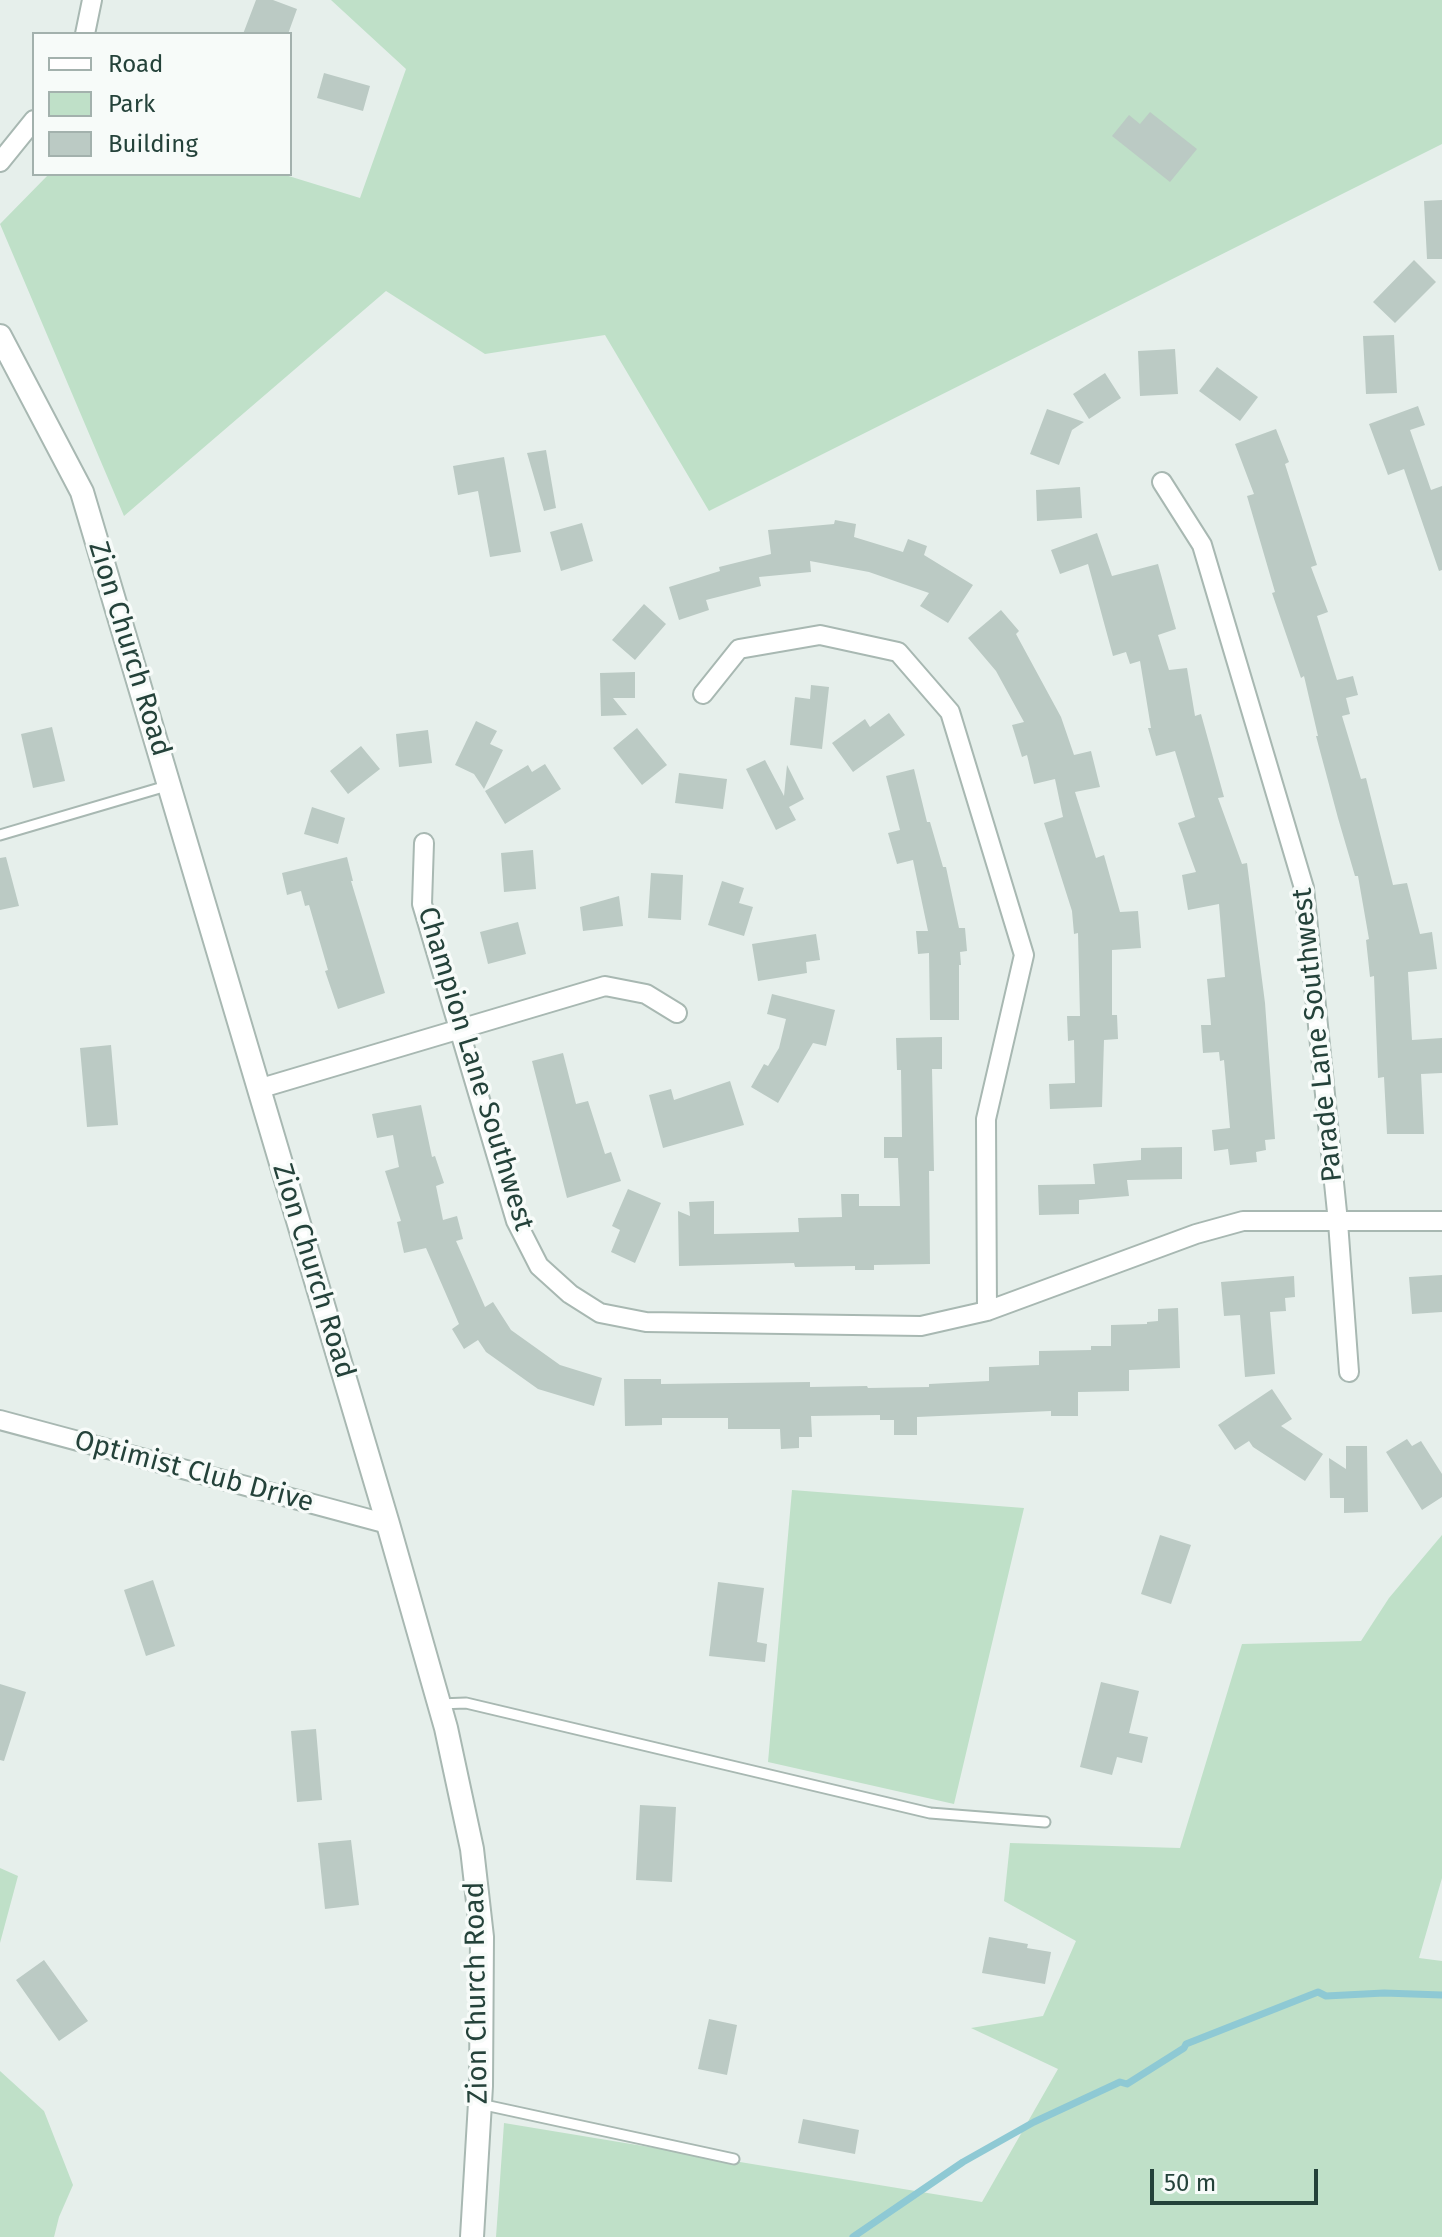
<!DOCTYPE html>
<html>
<head>
<meta charset="utf-8">
<style>
	body { margin:0 }
	#map { position:relative; width:1442px; height:2237px; overflow:hidden; background:#e6efeb; font-family:"Fira Sans",sans-serif }
	canvas { display:block }
	.legend { position:absolute; left:32px; top:32px; width:260px; height:144px; box-sizing:border-box; background:#f7fbf9; border:2px solid #a3b1ad; margin:0; padding:10px 14px; list-style:none; font-size:24px; color:#24423a }
	.legend li { display:flex; align-items:center; gap:16px; height:40px }
	.legend b { width:40px; border:2px solid #a3b1ad }
	.scale { position:absolute; left:1150px; top:2169px; width:168px; height:36px; box-sizing:border-box; border:4px solid #24423a; border-top:0; padding-left:10px; font-size:24px; line-height:28px; white-space:nowrap; color:#24423a; -webkit-text-stroke:6px #f7fbf9; paint-order:stroke }
</style>
</head>
<body>
<div id="map">
<canvas width="1442" height="2237"></canvas>
<ul class="legend">
<li><b style="height:10px;background:#fff"></b>Road</li>
<li><b style="height:22px;background:#bfe0c8"></b>Park</li>
<li><b style="height:22px;background:#bbcac4"></b>Building</li>
</ul>
<div class="scale">50 m</div>
</div>
<script>
const context = document.querySelector('canvas').getContext('2d');
context.lineJoin = 'round';
function fillPath(path, color) {
  context.fillStyle = color;
  context.fill(path, 'evenodd');
}
function toPath(rows) {
  const path = new Path2D();
  for (const r of rows) {
    path.moveTo(r[0], r[1]);
    for (let i = 2; i < r.length; i += 2) path.lineTo(r[i], r[i + 1]);
  }
  return path;
}
function trace(path, color, width, dash) {
  context.strokeStyle = color;
  context.lineWidth = width;
  context.lineCap = dash ? 'butt' : 'round';
  context.setLineDash(dash || []);
  context.stroke(path);
}
function drawText(font, color, halo, rows, align = 'center') {
  context.font = font + ' "Fira Sans",sans-serif';
  context.lineWidth = 7;
  context.setLineDash([]);
  context.textBaseline = 'middle';
  context.strokeStyle = halo;
  context.fillStyle = color;
  for (const [text, x, y, turn = 0] of rows) {
    context.save();
    context.translate(x, y);
    context.rotate((+turn || 0) * Math.PI / 180);
    context.textAlign = isNaN(turn) ? turn : align;
    if (halo) context.strokeText(text, 0, 0);
    context.fillText(text, 0, 0);
    context.restore();
  }
}
fillPath(toPath([
	[331,0,1442,0,1442,144,709,511,605,335,485,354,386,291,124,516,0,224,49,174,282,174,360,198,406,69],
	[792,1490,1024,1508,954,1804,768,1762],
	[1442,1535,1442,1878,1419,1958,1442,1961,1442,2237,496,2237,504,2123,982,2202,1058,2069,971,2028,1043,2016,1076,1941,1004,1901,1010,1843,1180,1848,1242,1644,1361,1641,1389,1598],
	[0,1868,18,1876,0,1943],
	[0,2071,44,2111,73,2185,59,2217,54,2237,0,2237]
]), '#bfe0c8');
trace(toPath([
	[853,2237,963,2162,1034,2122,1120,2082,1127,2084,1184,2048,1186,2044,1318,1992,1326,1996,1384,1993,1442,1995]
]), '#8ec9d4', 7);
fillPath(toPath([
	[256,0,273,0,297,9,288,34,243,34],
	[324,73,370,86,363,111,317,98],
	[1150,112,1197,149,1170,182,1112,136,1129,115,1140,124],
	[1442,200,1442,259,1427,259,1424,201],
	[1414,260,1436,282,1395,323,1373,302],
	[1394,335,1397,393,1366,394,1363,336],
	[1175,349,1178,394,1140,396,1138,351],
	[1217,367,1258,397,1240,421,1199,391],
	[1105,373,1121,398,1089,419,1073,394],
	[1418,406,1425,425,1410,430,1431,490,1442,486,1442,570,1439,571,1404,469,1388,475,1369,424],
	[1047,409,1084,422,1072,430,1059,465,1030,454],
	[1276,429,1289,462,1285,464,1317,565,1311,567,1328,612,1317,616,1337,680,1353,676,1358,695,1346,698,1350,714,1342,716,1361,779,1366,778,1393,885,1407,883,1420,934,1432,932,1437,969,1408,972,1412,1040,1442,1038,1442,1073,1421,1074,1424,1134,1387,1134,1384,1077,1378,1078,1374,976,1370,977,1366,940,1369,939,1358,876,1355,876,1338,818,1316,736,1318,736,1304,676,1301,678,1272,593,1275,592,1247,496,1254,494,1235,444],
	[546,450,556,508,544,511,527,453],
	[504,457,521,552,490,557,478,491,458,495,453,466],
	[1080,487,1082,518,1037,521,1036,490],
	[835,520,856,524,854,537,903,552,908,539,927,546,924,555,973,585,948,623,920,606,929,593,869,572,810,561,811,572,759,577,761,586,706,600,709,610,679,620,669,587,720,571,719,567,771,554,768,530,834,524],
	[582,523,593,561,561,571,550,532],
	[1097,533,1112,576,1158,564,1176,629,1158,635,1169,670,1187,668,1195,716,1201,714,1224,797,1218,798,1242,864,1247,863,1265,1003,1275,1139,1265,1140,1266,1150,1256,1152,1257,1162,1230,1165,1228,1149,1214,1151,1212,1130,1230,1128,1224,1060,1220,1061,1219,1052,1203,1053,1201,1025,1211,1025,1207,979,1225,977,1219,904,1188,910,1182,875,1196,872,1178,823,1195,817,1175,751,1156,756,1148,728,1151,728,1140,661,1130,664,1126,652,1113,656,1088,564,1060,574,1051,550],
	[644,604,666,624,635,660,612,640],
	[1001,610,1019,631,1016,634,1061,717,1074,755,1091,751,1100,787,1075,792,1096,858,1104,855,1120,912,1138,911,1141,948,1112,950,1112,1015,1117,1015,1118,1039,1104,1040,1102,1107,1050,1109,1049,1084,1075,1083,1074,1040,1068,1041,1067,1016,1080,1016,1078,933,1074,934,1072,911,1044,823,1063,817,1055,779,1034,784,1027,755,1022,757,1012,725,1024,722,996,671,968,638],
	[635,672,635,698,613,698,627,715,601,716,600,673],
	[811,685,829,687,822,749,790,745,795,697,810,699],
	[889,713,905,735,853,772,832,743,865,719,870,727],
	[476,721,497,731,490,744,503,750,484,789,474,774,455,765],
	[52,727,65,781,33,788,21,734],
	[637,728,667,765,642,785,613,748],
	[428,730,432,763,399,767,396,734],
	[361,746,380,769,348,794,330,771],
	[765,760,784,796,787,765,804,799,789,807,796,820,776,830,746,769],
	[545,764,561,789,505,824,485,791,528,765,532,772],
	[914,769,927,822,930,822,943,867,946,867,959,928,965,928,967,951,960,952,961,965,959,965,959,1020,930,1020,929,953,918,954,916,931,928,931,913,860,897,864,888,833,900,830,886,776],
	[679,773,727,779,723,809,675,803],
	[312,807,345,818,338,844,304,834],
	[533,850,536,889,504,892,501,853],
	[6,857,19,906,0,910,0,858],
	[347,857,353,881,351,881,385,993,338,1009,325,971,328,970,309,905,305,906,301,891,287,895,282,873],
	[651,873,683,875,681,920,648,918],
	[722,881,744,888,739,903,753,907,744,936,708,925],
	[619,896,623,926,583,931,580,907],
	[518,922,526,954,488,964,480,932],
	[816,934,820,960,806,962,807,973,758,981,752,944],
	[772,994,835,1010,826,1046,813,1043,778,1103,751,1087,764,1064,768,1066,779,1048,786,1019,767,1014],
	[942,1037,942,1069,932,1069,934,1171,929,1171,930,1264,874,1265,874,1270,855,1270,855,1266,795,1267,794,1263,679,1266,678,1211,690,1216,689,1202,714,1201,714,1234,799,1232,798,1218,842,1217,841,1194,859,1194,859,1206,900,1206,898,1158,884,1158,884,1137,902,1137,901,1070,897,1070,896,1038],
	[111,1045,118,1125,87,1127,80,1048],
	[563,1053,576,1104,588,1101,605,1154,611,1152,621,1181,567,1198,532,1061],
	[730,1081,744,1125,663,1148,649,1095,671,1089,674,1100],
	[421,1105,432,1157,435,1156,444,1183,436,1186,443,1220,457,1216,463,1239,456,1241,485,1307,493,1302,511,1330,560,1365,602,1378,594,1406,538,1389,486,1352,478,1340,464,1349,452,1329,459,1324,426,1248,404,1253,397,1222,401,1221,385,1171,399,1167,393,1135,377,1138,372,1114],
	[1182,1147,1182,1179,1127,1180,1129,1196,1079,1200,1079,1214,1039,1215,1038,1185,1095,1184,1093,1164,1141,1160,1141,1148],
	[628,1189,661,1203,635,1263,611,1252,620,1230,612,1226],
	[1442,1275,1442,1312,1412,1314,1409,1277],
	[1294,1276,1295,1297,1285,1298,1286,1311,1270,1312,1275,1374,1245,1377,1240,1315,1224,1316,1221,1282],
	[1178,1308,1180,1368,1129,1370,1129,1391,1078,1392,1078,1416,1051,1416,1051,1411,917,1417,917,1435,894,1435,894,1420,880,1420,880,1415,811,1416,812,1437,799,1437,799,1448,781,1449,780,1429,728,1429,728,1418,662,1418,662,1425,625,1426,624,1379,661,1379,661,1384,810,1382,810,1387,867,1386,868,1388,929,1387,929,1384,989,1381,989,1367,1039,1365,1039,1351,1091,1350,1091,1346,1111,1346,1111,1325,1147,1324,1147,1322,1158,1321,1158,1309],
	[1272,1389,1292,1419,1281,1426,1323,1454,1305,1481,1253,1447,1249,1441,1235,1450,1218,1425],
	[1407,1439,1412,1446,1421,1441,1442,1474,1442,1497,1422,1510,1386,1452],
	[1346,1446,1367,1446,1368,1512,1344,1513,1344,1498,1330,1498,1329,1458,1346,1469],
	[1160,1535,1191,1545,1171,1604,1141,1594],
	[153,1580,175,1646,146,1656,124,1590],
	[718,1582,764,1588,757,1642,767,1644,765,1662,709,1656],
	[1101,1682,1139,1691,1129,1733,1148,1737,1142,1763,1117,1757,1112,1775,1080,1767],
	[0,1684,26,1692,4,1761,0,1760],
	[316,1729,322,1800,297,1802,291,1731],
	[640,1805,676,1807,672,1882,636,1880],
	[351,1840,359,1905,325,1909,318,1843],
	[989,1937,1028,1944,1027,1948,1051,1952,1045,1984,982,1973],
	[44,1960,88,2021,59,2041,16,1980],
	[709,2019,737,2025,727,2075,698,2069],
	[803,2119,859,2130,855,2154,798,2143]
]), '#bbcac4');
const service = toPath([
	[0,835,170,785],
	[439,1704,466,1703,930,1813,1045,1822],
	[480,2104,734,2159]
]);
const minor = toPath([
	[85,34,92,0],
	[0,162,34,120],
	[1162,482,1202,545,1304,888,1338,1222,1349,1372],
	[703,694,739,649,820,635,898,652,950,712,1024,955,986,1119,987,1311],
	[424,843,422,904,516,1221,539,1266,570,1294,600,1313,646,1322,921,1326,987,1311,1196,1234,1243,1221,1442,1221],
	[258,1089,605,986,646,994,677,1013],
	[0,1420,388,1524]
]);
const tertiary = toPath([
	[0,336,82,492,388,1524,446,1728,472,1849,482,1937,481,2086,472,2237]
]);
trace(service, '#a8b8b2', 13);
trace(minor, '#a8b8b2', 22);
trace(tertiary, '#a8b8b2', 26);
trace(service, '#fff', 9);
trace(minor, '#fff', 18);
trace(tertiary, '#fff', 22);
drawText('28px', '#24423a', '#f7fbf9', [
	["Zion Church Road",129,649,73],
	["Parade Lane Southwest",1318,1035,-96],
	["Champion Lane Southwest",475,1069,73],
	["Zion Church Road",313,1271,73],
	["Optimist Club Drive",194,1472,15],
	["Zion Church Road",477,1993,-91]
]);
</script>
</body>
</html>
